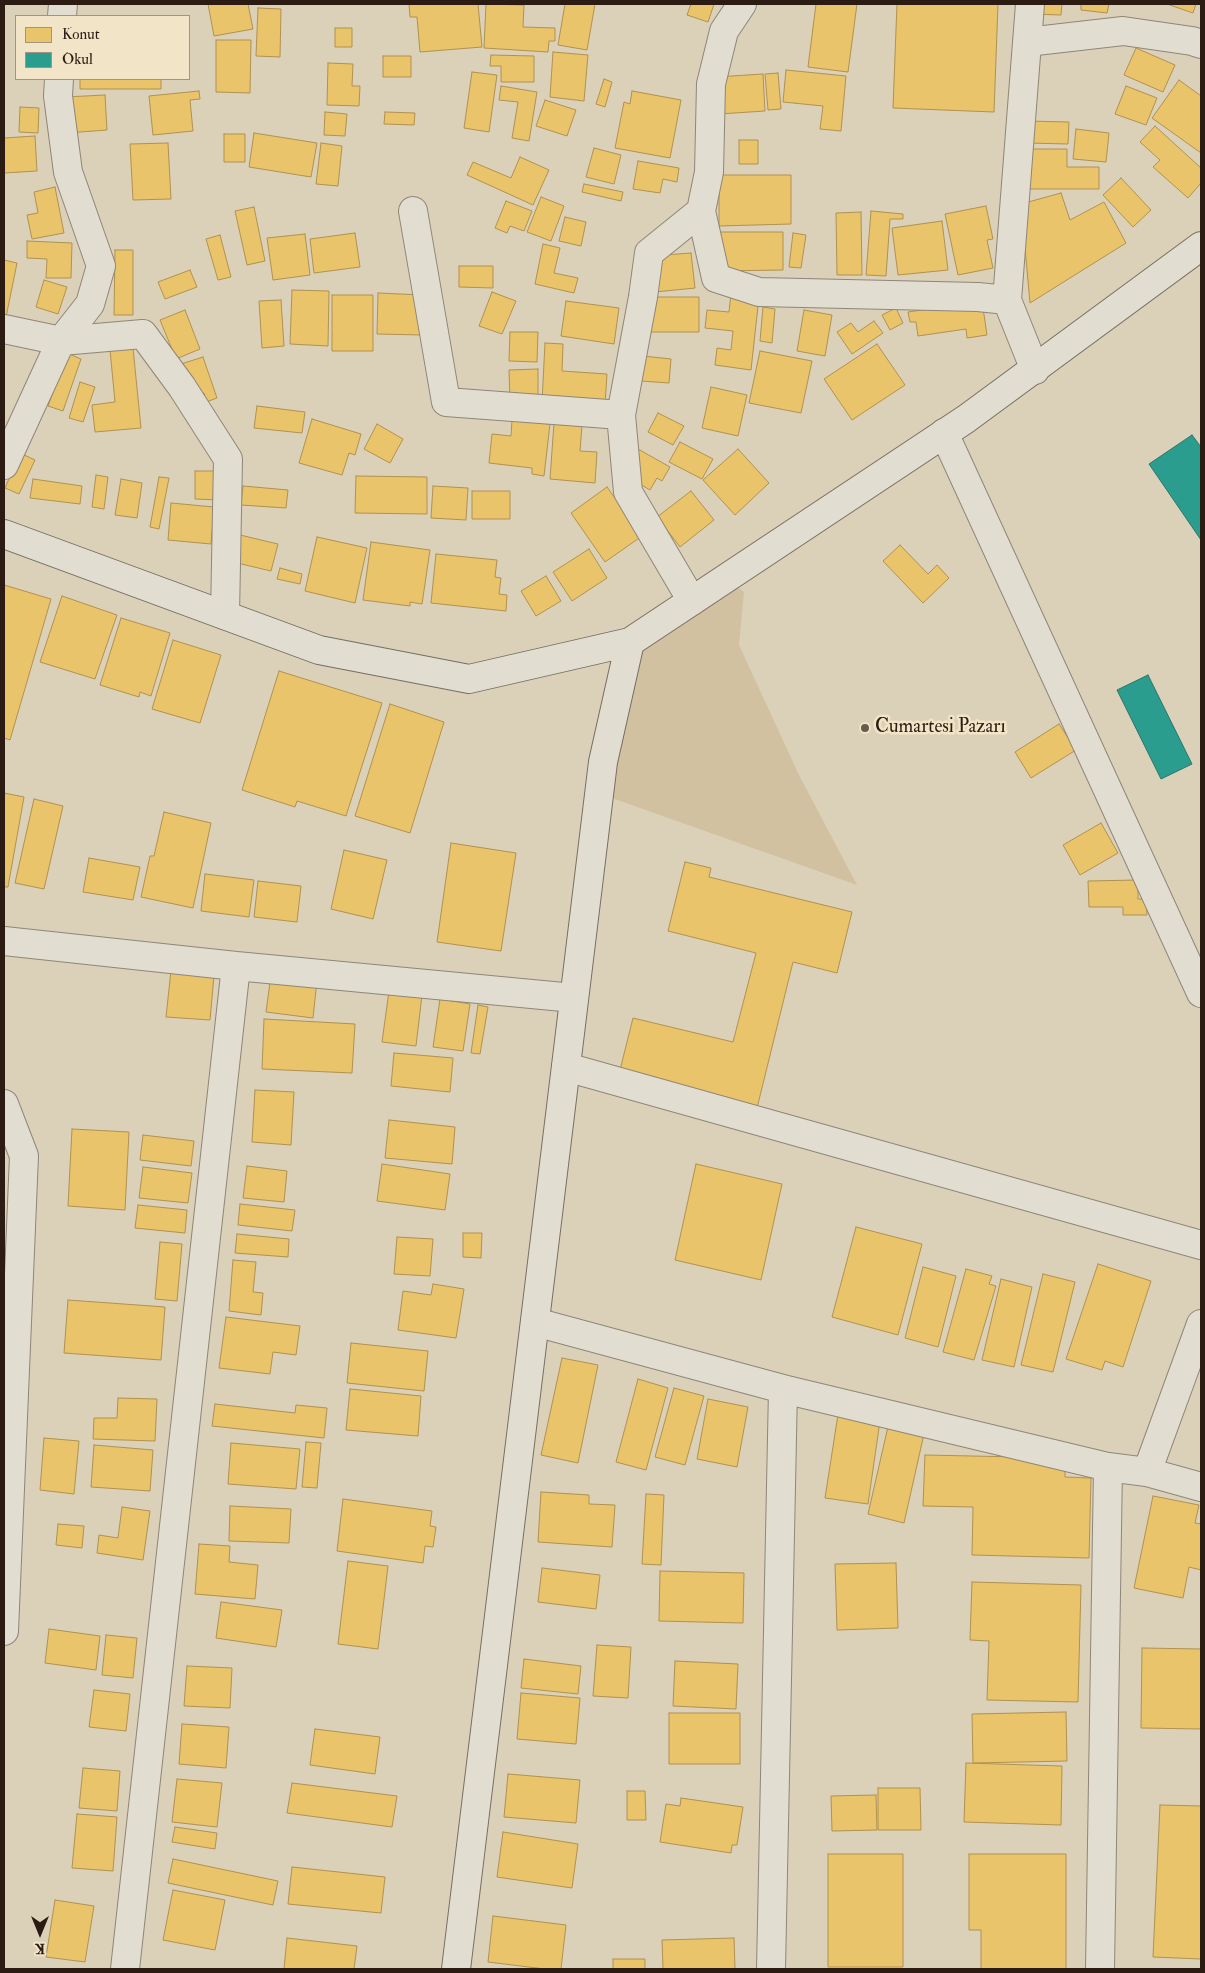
<!DOCTYPE html>
<html>
<head>
<meta charset="utf-8">
<style>
	body { margin:0 }
	#map { position:relative; width:1205px; height:1973px; overflow:hidden; background:#dbd0b8; font-family:"IM FELL Double Pica",serif }
	canvas { display:block }
	.frame { position:absolute; inset:0; border:5px solid #2b1b12; pointer-events:none }
	.legend { position:absolute; left:15px; top:15px; width:175px; height:65px; box-sizing:border-box; background:#f1e4c7; border:1px solid #a2947f; margin:0; padding:6px 9px; list-style:none; font-size:15px; color:#2b1b12 }
	.legend li { display:flex; align-items:center; gap:10px; height:25px }
	.legend b { width:25px; border:1px solid #a2947f }
	.north { position:absolute; left:15px; top:1908px; width:50px; height:50px; -webkit-text-stroke:4px #f1e4c7; paint-order:stroke; rotate:180deg; font-size:14px; font-weight:700; line-height:20px; text-align:center; color:#2b1b12 }
	.north::after { content:''; display:block; margin:auto; width:18px; height:22px; background:#2b1b12; clip-path:polygon(50% 0,100% 100%,50% 72%,0 100%) }
</style>
</head>
<body>
<div id="map">
<canvas width="1205" height="1973"></canvas>
<div class="frame"></div>
<ul class="legend">
<li><b style="height:14px;background:#e9c46a"></b>Konut</li>
<li><b style="height:14px;background:#2a9d8f"></b>Okul</li>
</ul>
<div class="north">K</div>
</div>
<script>
const context = document.querySelector('canvas').getContext('2d');
context.lineJoin = 'round';
function fillPath(path, color) {
  context.fillStyle = color;
  context.fill(path, 'evenodd');
}
function toPath(rows) {
  const path = new Path2D();
  for (const r of rows) {
    path.moveTo(r[0], r[1]);
    for (let i = 2; i < r.length; i += 2) path.lineTo(r[i], r[i + 1]);
  }
  return path;
}
function trace(path, color, width, dash) {
  context.strokeStyle = color;
  context.lineWidth = width;
  context.lineCap = dash ? 'butt' : 'round';
  context.setLineDash(dash || []);
  context.stroke(path);
}
function drawText(font, color, halo, rows, align = 'center') {
  context.font = font + ' "IM FELL Double Pica",serif';
  context.lineWidth = 5;
  context.setLineDash([]);
  context.textBaseline = 'middle';
  context.strokeStyle = halo;
  context.fillStyle = color;
  for (const [text, x, y, turn = 0] of rows) {
    context.save();
    context.translate(x, y);
    context.rotate((+turn || 0) * Math.PI / 180);
    context.textAlign = isNaN(turn) ? turn : align;
    if (halo) context.strokeText(text, 0, 0);
    context.fillText(text, 0, 0);
    context.restore();
  }
}
fillPath(toPath([
	[730,582,744,592,739,645,799,775,857,885,612,798,629,675,638,644]
]), '#d2c1a1');
const homes = toPath([
	[208,4,248,4,253,29,214,36,208,4],
	[409,4,478,4,482,47,420,52,417,17,410,17,409,4],
	[486,4,524,5,523,27,555,28,555,41,549,41,548,52,484,48,486,4],
	[565,4,595,4,587,50,558,45,565,4],
	[691,4,714,4,708,22,687,15,691,4],
	[816,4,857,4,848,72,808,67,816,4],
	[897,4,998,4,994,112,893,108,897,4],
	[1031,4,1062,4,1061,15,1031,14,1031,4],
	[1081,4,1109,4,1107,13,1081,10,1081,4],
	[1167,4,1196,4,1193,13,1167,4],
	[258,8,281,9,280,57,256,56,258,8],
	[335,28,352,28,352,47,335,47,335,28],
	[216,40,251,40,250,93,216,92,216,40],
	[1136,48,1175,65,1163,92,1124,75,1136,48],
	[553,52,588,55,584,101,550,97,553,52],
	[491,55,534,56,534,82,501,82,501,66,490,66,491,55],
	[383,56,411,56,411,77,383,77,383,56],
	[328,63,353,64,352,86,360,86,359,106,327,105,328,63],
	[786,70,846,76,841,131,820,129,823,106,783,102,786,70],
	[472,72,497,75,489,132,464,128,472,72],
	[778,73,781,109,768,110,765,74,778,73],
	[763,74,765,111,719,114,716,77,763,74],
	[80,79,161,79,161,89,80,89,80,79],
	[604,79,612,82,605,107,596,104,604,79],
	[1179,80,1201,96,1201,153,1152,118,1179,80],
	[501,86,537,92,529,141,512,138,518,102,499,100,501,86],
	[1126,86,1157,98,1146,125,1115,114,1126,86],
	[199,91,200,99,190,100,193,131,153,135,149,96,199,91],
	[632,91,681,100,670,158,615,148,624,102,630,104,632,91],
	[105,95,107,130,67,133,65,97,105,95],
	[545,100,576,110,567,136,536,126,545,100],
	[20,107,39,108,38,133,19,132,20,107],
	[325,112,347,114,345,136,324,135,325,112],
	[385,112,415,113,414,125,384,124,385,112],
	[1027,121,1069,122,1068,144,1027,143,1027,121],
	[1155,126,1201,168,1201,183,1188,198,1153,167,1160,160,1140,142,1155,126],
	[1076,129,1109,133,1106,162,1073,159,1076,129],
	[254,133,317,143,311,177,249,167,254,133],
	[224,134,245,134,245,162,224,162,224,134],
	[35,136,37,171,4,173,4,138,35,136],
	[739,140,758,140,758,164,739,164,739,140],
	[168,143,171,199,133,200,130,144,168,143],
	[321,143,342,146,338,186,316,184,321,143],
	[594,148,621,155,614,184,586,177,594,148],
	[1025,149,1067,149,1067,167,1099,167,1099,189,1026,189,1025,149],
	[520,157,549,170,533,205,467,175,473,162,511,178,520,157],
	[638,161,679,168,677,182,663,179,660,193,633,189,638,161],
	[719,175,791,175,791,224,719,226,719,175],
	[1121,178,1151,210,1133,227,1103,195,1121,178],
	[584,184,623,192,621,201,582,192,584,184],
	[55,187,64,233,32,239,27,215,38,213,34,192,55,187],
	[1061,193,1070,220,1104,202,1126,243,1030,303,1021,204,1061,193],
	[541,197,564,206,551,241,527,232,541,197],
	[506,201,532,211,524,231,510,226,507,233,495,228,506,201],
	[986,206,993,239,987,240,993,268,958,275,945,214,986,206],
	[254,207,265,261,247,265,235,211,254,207],
	[871,211,903,214,903,219,890,219,886,276,866,275,871,211],
	[861,212,862,275,837,275,836,213,861,212],
	[565,217,586,222,581,246,559,241,565,217],
	[942,221,948,270,898,275,892,228,942,221],
	[718,232,783,232,783,270,719,271,718,232],
	[355,233,360,267,314,273,310,239,355,233],
	[793,233,806,235,801,268,789,267,793,233],
	[305,234,310,275,273,280,267,238,305,234],
	[220,235,231,277,218,280,206,239,220,235],
	[27,241,72,243,71,278,46,278,47,259,27,258,27,241],
	[543,244,560,248,554,273,578,278,574,293,535,284,543,244],
	[115,250,133,250,133,315,114,315,115,250],
	[691,253,695,288,655,292,651,256,691,253],
	[4,260,17,263,4,327,4,260],
	[459,266,493,266,493,288,459,287,459,266],
	[190,270,197,287,165,299,158,282,190,270],
	[44,280,67,287,58,314,36,307,44,280],
	[292,290,329,291,328,346,290,344,292,290],
	[492,292,516,301,502,334,479,326,492,292],
	[378,293,423,295,422,335,377,334,378,293],
	[731,293,759,297,751,370,715,365,717,348,731,350,733,331,705,328,707,310,729,312,731,293],
	[332,295,373,295,373,351,332,351,332,295],
	[648,297,699,297,699,332,648,332,648,297],
	[281,300,284,346,262,348,259,301,281,300],
	[566,301,619,308,614,344,561,336,566,301],
	[982,301,987,335,967,338,966,329,918,336,916,322,910,322,908,312,982,301],
	[763,307,775,309,772,343,760,341,763,307],
	[896,308,903,323,890,330,882,315,896,308],
	[185,310,200,349,176,359,160,320,185,310],
	[804,310,832,315,825,356,797,351,804,310],
	[874,321,883,333,852,354,837,332,851,323,858,332,874,321],
	[510,332,538,332,537,362,509,361,510,332],
	[545,343,563,344,562,371,607,374,605,405,542,402,545,343],
	[877,344,905,385,852,420,824,379,877,344],
	[133,348,141,428,95,432,92,405,115,402,110,350,133,348],
	[760,351,812,361,801,413,749,403,760,351],
	[67,353,81,359,63,411,48,406,67,353],
	[643,356,671,359,669,383,641,381,643,356],
	[203,357,217,398,206,402,204,393,192,397,181,364,203,357],
	[538,369,538,402,510,402,509,370,538,369],
	[80,382,95,387,83,422,69,418,80,382],
	[711,387,747,395,738,436,702,428,711,387],
	[257,406,305,412,302,433,254,428,257,406],
	[658,413,684,426,673,445,648,432,658,413],
	[312,419,361,434,355,455,349,453,342,475,299,463,312,419],
	[512,420,550,424,544,476,532,474,532,468,489,463,492,434,511,436,512,420],
	[554,423,582,425,580,451,597,452,595,483,550,479,554,423],
	[377,424,403,439,390,463,364,449,377,424],
	[680,442,713,459,702,479,669,462,680,442],
	[638,449,670,467,662,481,657,478,650,490,628,477,631,461,638,449],
	[738,449,769,483,735,515,703,480,738,449],
	[20,453,35,460,19,494,5,488,20,453],
	[195,471,220,471,220,500,195,499,195,471],
	[96,475,108,477,104,509,92,507,96,475],
	[356,476,427,477,427,514,355,513,356,476],
	[159,477,169,478,159,529,150,527,159,477],
	[33,479,82,486,80,504,30,498,33,479],
	[121,479,142,483,137,518,115,515,121,479],
	[243,486,288,490,286,508,241,505,243,486],
	[433,486,468,488,466,520,431,518,433,486],
	[607,487,642,536,605,562,571,513,607,487],
	[472,491,510,491,510,519,472,519,472,491],
	[691,491,714,520,680,547,657,517,691,491],
	[171,503,214,507,211,544,168,540,171,503],
	[240,535,278,544,271,571,233,562,240,535],
	[317,537,367,548,355,603,305,591,317,537],
	[371,542,430,550,422,604,410,602,410,606,363,600,371,542],
	[900,545,928,574,937,565,949,578,923,603,883,561,900,545],
	[589,549,607,578,572,601,553,572,589,549],
	[436,554,497,560,495,577,501,578,499,594,507,595,506,611,431,603,436,554],
	[280,568,302,574,300,584,277,579,280,568],
	[546,576,561,601,536,616,521,591,546,576],
	[4,585,51,599,10,740,4,738,4,585],
	[62,596,117,615,95,679,40,662,62,596],
	[121,618,170,633,151,696,140,692,139,697,100,685,121,618],
	[173,640,221,655,200,723,152,709,173,640],
	[279,671,382,703,346,816,297,801,295,807,242,790,279,671],
	[390,704,444,722,410,833,355,816,390,704],
	[1059,724,1076,750,1031,778,1015,752,1059,724],
	[4,793,24,797,8,887,4,887,4,793],
	[34,799,63,806,44,889,15,883,34,799],
	[164,812,211,823,193,908,141,897,150,856,154,856,164,812],
	[1101,823,1118,853,1080,875,1063,845,1101,823],
	[451,843,516,853,501,951,437,942,451,843],
	[344,850,387,860,373,919,331,909,344,850],
	[89,858,140,867,133,900,83,892,89,858],
	[685,862,711,868,709,877,852,912,837,973,793,962,757,1108,619,1074,633,1018,733,1042,756,953,668,931,685,862],
	[205,874,254,880,249,917,201,911,205,874],
	[1138,880,1138,899,1146,899,1147,915,1123,915,1123,907,1089,907,1088,881,1138,880],
	[258,881,301,886,297,922,254,917,258,881],
	[172,961,215,965,210,1020,166,1017,172,961],
	[271,975,317,981,313,1018,266,1012,271,975],
	[389,991,422,995,416,1046,382,1042,389,991],
	[440,999,470,1004,463,1051,433,1047,440,999],
	[478,1005,488,1007,480,1054,471,1053,478,1005],
	[264,1019,355,1024,352,1073,262,1069,264,1019],
	[394,1053,453,1058,450,1092,391,1086,394,1053],
	[255,1090,294,1092,291,1145,252,1142,255,1090],
	[389,1120,455,1127,452,1164,385,1158,389,1120],
	[72,1129,129,1132,125,1210,68,1206,72,1129],
	[143,1135,194,1141,191,1166,140,1160,143,1135],
	[382,1164,450,1174,445,1210,377,1201,382,1164],
	[696,1164,782,1184,761,1280,675,1260,696,1164],
	[247,1166,287,1171,284,1202,243,1198,247,1166],
	[143,1167,192,1173,188,1203,139,1198,143,1167],
	[240,1204,295,1210,292,1231,238,1225,240,1204],
	[138,1205,187,1210,185,1233,135,1228,138,1205],
	[856,1227,922,1244,898,1335,832,1317,856,1227],
	[463,1233,482,1233,481,1258,463,1257,463,1233],
	[237,1234,289,1239,288,1257,235,1253,237,1234],
	[397,1237,433,1239,430,1276,394,1274,397,1237],
	[160,1242,182,1244,177,1301,155,1299,160,1242],
	[233,1260,256,1262,253,1292,263,1293,261,1315,229,1311,233,1260],
	[1098,1264,1151,1281,1123,1367,1105,1361,1102,1370,1066,1359,1098,1264],
	[923,1267,956,1276,938,1347,905,1338,923,1267],
	[966,1269,992,1276,989,1284,996,1286,974,1360,943,1352,966,1269],
	[1043,1274,1075,1282,1053,1372,1021,1365,1043,1274],
	[1001,1279,1032,1287,1014,1367,982,1360,1001,1279],
	[433,1284,464,1289,456,1338,398,1330,403,1291,431,1295,433,1284],
	[68,1300,165,1307,161,1360,64,1353,68,1300],
	[226,1317,300,1326,296,1355,273,1352,270,1374,219,1368,226,1317],
	[351,1343,428,1351,424,1391,347,1383,351,1343],
	[562,1358,598,1365,578,1463,541,1455,562,1358],
	[638,1379,668,1388,646,1470,616,1462,638,1379],
	[674,1388,704,1396,685,1465,655,1457,674,1388],
	[350,1389,421,1396,418,1436,346,1430,350,1389],
	[118,1398,157,1399,155,1441,93,1439,94,1418,117,1418,118,1398],
	[708,1399,748,1407,737,1467,697,1459,708,1399],
	[215,1404,295,1413,296,1405,327,1408,324,1438,212,1426,215,1404],
	[839,1408,881,1414,868,1504,825,1498,839,1408],
	[890,1418,926,1425,904,1523,868,1514,890,1418],
	[44,1438,79,1441,74,1494,40,1490,44,1438],
	[306,1442,321,1443,317,1488,302,1487,306,1442],
	[231,1443,300,1449,296,1489,228,1484,231,1443],
	[94,1445,153,1450,150,1491,91,1487,94,1445],
	[925,1455,1065,1458,1065,1477,1091,1478,1089,1558,972,1555,973,1507,923,1506,925,1455],
	[541,1492,589,1495,589,1504,615,1505,612,1547,538,1542,541,1492],
	[646,1494,664,1495,661,1565,642,1564,646,1494],
	[1153,1496,1199,1505,1195,1523,1201,1524,1201,1570,1189,1567,1183,1598,1134,1588,1153,1496],
	[343,1499,432,1511,430,1526,436,1527,433,1547,425,1546,423,1563,337,1551,343,1499],
	[230,1506,291,1509,289,1543,229,1541,230,1506],
	[122,1507,150,1511,143,1560,97,1553,99,1535,118,1538,122,1507],
	[58,1524,84,1526,82,1548,56,1545,58,1524],
	[199,1544,230,1546,229,1562,258,1565,255,1599,195,1594,199,1544],
	[348,1561,388,1566,378,1649,338,1644,348,1561],
	[896,1563,898,1628,837,1630,835,1564,896,1563],
	[542,1568,600,1575,596,1609,538,1602,542,1568],
	[660,1571,744,1573,743,1623,659,1621,660,1571],
	[972,1582,1081,1585,1078,1702,987,1700,989,1641,970,1640,972,1582],
	[221,1602,282,1610,276,1647,216,1638,221,1602],
	[49,1629,100,1636,96,1670,45,1663,49,1629],
	[106,1635,137,1638,133,1678,102,1675,106,1635],
	[597,1645,631,1647,628,1698,593,1696,597,1645],
	[1142,1648,1201,1649,1201,1729,1141,1728,1142,1648],
	[524,1659,581,1666,578,1694,521,1688,524,1659],
	[675,1661,738,1664,736,1709,673,1706,675,1661],
	[187,1666,232,1668,230,1708,184,1706,187,1666],
	[94,1690,130,1694,126,1731,89,1727,94,1690],
	[521,1693,580,1698,576,1744,517,1739,521,1693],
	[1066,1712,1067,1761,973,1763,972,1714,1066,1712],
	[669,1713,740,1713,740,1764,669,1764,669,1713],
	[182,1724,229,1727,226,1768,179,1764,182,1724],
	[315,1729,380,1737,375,1774,310,1765,315,1729],
	[966,1763,1062,1766,1061,1825,964,1822,966,1763],
	[83,1768,120,1771,117,1811,79,1808,83,1768],
	[508,1774,580,1780,576,1823,504,1817,508,1774],
	[177,1779,222,1783,217,1827,172,1822,177,1779],
	[292,1783,397,1796,392,1827,287,1813,292,1783],
	[878,1788,920,1788,921,1830,878,1830,878,1788],
	[627,1791,645,1791,646,1820,627,1820,627,1791],
	[876,1795,877,1830,832,1831,831,1796,876,1795],
	[681,1798,743,1807,737,1845,732,1845,731,1853,660,1842,666,1804,680,1806,681,1798],
	[1160,1805,1201,1806,1201,1959,1153,1957,1160,1805],
	[77,1814,117,1817,113,1871,72,1868,77,1814],
	[175,1827,217,1833,215,1849,172,1842,175,1827],
	[503,1832,578,1844,572,1888,497,1877,503,1832],
	[828,1854,903,1854,903,1967,828,1967,828,1854],
	[969,1854,1066,1854,1066,1969,981,1969,981,1930,969,1930,969,1854],
	[173,1859,278,1881,273,1905,168,1883,173,1859],
	[292,1867,385,1877,381,1913,288,1904,292,1867],
	[173,1890,225,1900,215,1950,163,1940,173,1890],
	[55,1900,94,1906,85,1962,46,1957,55,1900],
	[493,1916,566,1925,561,1969,545,1969,488,1962,493,1916],
	[287,1938,357,1946,354,1969,284,1969,287,1938],
	[734,1938,735,1969,663,1969,662,1940,734,1938],
	[613,1959,645,1959,645,1969,613,1969,613,1959]
]);
fillPath(homes, '#e9c46a');
trace(homes, '#b09150', 1);
const schools = toPath([
	[1192,435,1201,447,1201,540,1149,464,1192,435],
	[1148,675,1192,764,1161,779,1117,690,1148,675]
]);
fillPath(schools, '#2a9d8f');
trace(schools, '#2a766a', 1);
const street = toPath([
	[1030,4,1007,300,1035,370],
	[62,16,63,4],
	[1027,42,1123,31,1192,41,1201,44],
	[413,211,446,402,621,415],
	[701,211,716,278,759,292,978,297,1007,300],
	[4,329,61,341,143,334,182,387,228,459,225,615],
	[944,433,1201,993],
	[4,465,61,341,90,304,101,266,68,172,58,96,59,79],
	[692,601,628,492,621,415,643,297,649,253,701,211,709,172,711,84,724,31,742,4],
	[4,941,236,966,574,998],
	[566,1067,1201,1245],
	[4,1104,24,1156,4,1631],
	[535,1322,783,1389,1108,1467,1147,1472,1201,1487],
	[1147,1472,1201,1324],
	[125,1969,236,966],
	[771,1969,783,1389],
	[1100,1969,1108,1467]
]);
const secondary = toPath([
	[4,534,319,650,469,679,630,642,966,419,1201,246],
	[456,1969,603,762,630,642]
]);
trace(street, '#8f8678', 30);
trace(secondary, '#766e61', 30);
trace(street, '#e2ddd1', 28);
trace(secondary, '#e2ddd1', 28);
for (const [x, y, r, color] of [
	[865,728,5,"#695a4c"]
]) {
  const dot = new Path2D();
  dot.arc(x, y, r, 0, 2 * Math.PI);
  context.fillStyle = color;
  context.fill(dot);
  trace(dot, '#f1e4c7', 2);
}
drawText('19px', '#2b1b12', '#f1e4c7', [
	["Cumartesi Pazarı",875,728]
], 'left');
</script>
</body>
</html>
